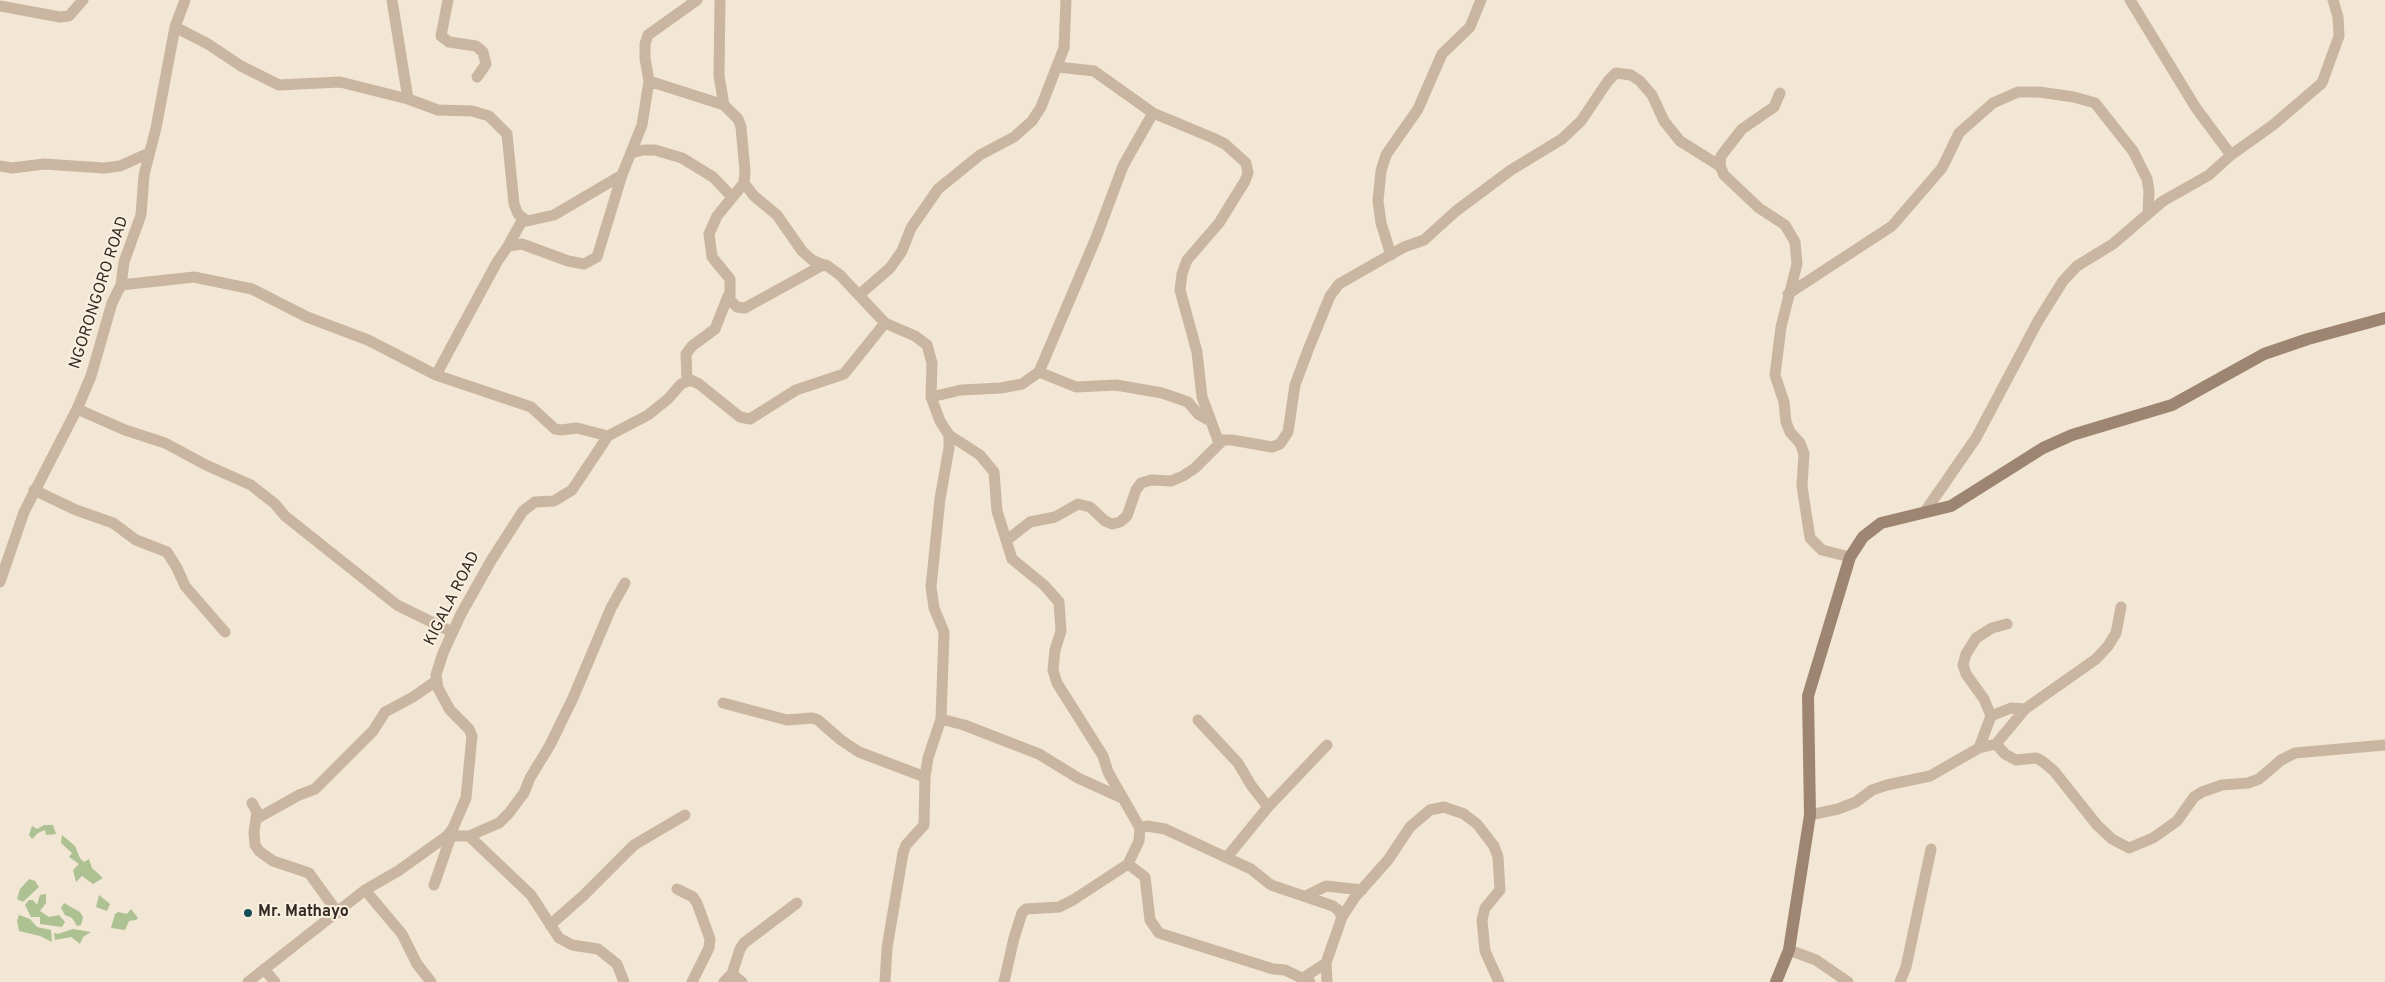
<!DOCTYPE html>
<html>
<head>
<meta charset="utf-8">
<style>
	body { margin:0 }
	canvas { display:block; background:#f2e6d4 }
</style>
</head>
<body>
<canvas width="2385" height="982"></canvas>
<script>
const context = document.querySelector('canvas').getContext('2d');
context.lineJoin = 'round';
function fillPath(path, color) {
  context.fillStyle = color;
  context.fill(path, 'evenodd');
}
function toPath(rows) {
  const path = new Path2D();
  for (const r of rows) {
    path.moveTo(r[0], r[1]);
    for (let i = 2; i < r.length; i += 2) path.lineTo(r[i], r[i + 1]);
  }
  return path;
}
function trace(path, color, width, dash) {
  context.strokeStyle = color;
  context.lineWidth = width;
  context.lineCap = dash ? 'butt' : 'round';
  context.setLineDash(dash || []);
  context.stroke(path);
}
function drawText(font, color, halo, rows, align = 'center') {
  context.font = font + ' Overpass,sans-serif';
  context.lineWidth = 4;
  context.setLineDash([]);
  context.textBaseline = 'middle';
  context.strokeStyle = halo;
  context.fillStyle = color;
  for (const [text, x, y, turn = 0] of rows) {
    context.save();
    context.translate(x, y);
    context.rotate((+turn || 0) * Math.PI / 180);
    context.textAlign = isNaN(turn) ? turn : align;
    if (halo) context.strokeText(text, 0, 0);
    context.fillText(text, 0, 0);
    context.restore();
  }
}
fillPath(toPath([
	[44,825,53,825,56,834,46,835,45,830,38,833,32,839,29,835,32,826,37,829],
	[62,835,75,846,80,858,84,862,89,859,92,868,103,878,93,884,82,876,76,882,73,870,79,864,69,857,72,853,61,843],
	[29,879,35,881,39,887,23,902,17,899,20,889],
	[46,894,46,903,40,911,49,917,59,915,65,922,62,927,40,924,40,917,31,917,25,905,29,900,33,900,37,905,40,895],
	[99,895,110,904,107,911,96,907],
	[64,903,80,912,83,917,81,925,77,926,72,918,65,915,61,908],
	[131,909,138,918,136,920,129,921,125,930,111,928,115,914,118,912,127,914],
	[19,915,30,919,37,927,51,930,52,942,40,936,19,931,17,921],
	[73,929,91,932,83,937,80,944,71,937,55,940,54,933,58,934]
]), '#aec193');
trace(toPath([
	[392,0,408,99],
	[448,0,441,36,449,42,476,46,483,52,486,64,477,77],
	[720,0,719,76,724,105,738,119,741,127,745,171,744,183,717,216,709,234,712,257,730,279,730,300,737,307,745,308,821,266,826,265,840,275,885,323,915,336,927,345,932,363,931,397,940,421,949,435,980,455,994,472,997,511,1012,559,1044,585,1059,602,1061,631,1055,650,1053,670,1057,683,1103,756,1108,772,1140,828,1139,841,1128,864,1073,900,1059,907,1026,909,1022,913,1014,938,1004,982],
	[2130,0,2196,108,2231,155],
	[0,6,60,17,69,16,83,0],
	[175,27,208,44,241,66,279,85,340,82,408,99,438,110,472,111,489,116,507,134,514,204,518,214,527,221,554,215,622,175],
	[1058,67,1094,71,1153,113,1213,138,1225,144,1246,163,1248,173,1245,181,1219,223,1187,260,1182,274,1180,290,1197,352,1202,397,1219,443],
	[649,81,724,105],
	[1780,93,1774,107,1742,129,1721,156,1720,166,1724,175,1759,208,1785,225,1795,242,1797,264,1781,327,1775,375,1784,402,1786,422,1790,432,1800,443,1804,454,1802,486,1810,538,1822,550,1850,557],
	[631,153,643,150,655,150,682,158,713,177,732,197],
	[0,166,12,168,44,164,104,168,120,166,149,153],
	[744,183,754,196,777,215,802,251,812,260,824,265],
	[508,246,523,219],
	[1391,255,1381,223,1378,201,1381,171,1386,155,1418,109,1442,54,1470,27,1481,0],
	[121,285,194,277,252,289,307,317,368,340,436,375,531,407,555,429,561,430,577,428,608,436,648,415,668,399,681,384,691,380,699,384,740,417,750,419,796,390,844,374,885,323],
	[1788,294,1892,226,1942,168,1959,133,1993,103,2018,92,2039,92,2074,97,2095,103,2133,151,2147,179,2149,191,2148,214],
	[859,295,890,268,902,251,911,228,938,189,980,155,1014,137,1032,121,1041,107,1064,48,1066,0],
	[1039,372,1076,387,1116,385,1162,393,1188,402,1198,414,1210,421],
	[436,375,497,262,508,246,522,244,568,261,584,264,597,257,622,175,642,125,649,81,645,58,645,44,648,35,697,0],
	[687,381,686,354,692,346,715,329,728,296],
	[931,397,961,390,1001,388,1022,384,1039,372,1096,238,1123,166,1153,113],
	[77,409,125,430,165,443,206,465,251,485,275,504,285,516,397,605,452,632],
	[34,490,76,510,113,523,136,540,167,552,177,568,185,586,225,632],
	[1924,513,1976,438,2038,321,2063,281,2077,266,2113,244,2163,201,2209,175,2231,155,2273,125,2322,83,2339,36,2338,17,2333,0],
	[1007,540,1030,522,1055,517,1078,504,1090,507,1105,521,1112,524,1120,522,1127,516,1136,490,1141,483,1151,480,1171,481,1183,476,1195,468,1223,440,1232,440,1272,447,1280,444,1288,432,1295,385,1308,350,1330,296,1339,284,1404,247,1424,240,1456,211,1511,170,1562,139,1581,121,1608,81,1616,73,1631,75,1640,81,1652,95,1664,121,1680,141,1720,166],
	[0,582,24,512,77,409,91,376,112,303,121,285,124,262,141,215,144,175,156,128,175,27,185,0],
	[723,703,787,720,812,718,818,720,841,740,859,752,925,777],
	[1991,716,2011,708,2025,709],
	[941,719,964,725,1039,754,1078,778,1122,798],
	[1198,720,1238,763,1251,785,1268,807],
	[1996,744,2005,754,2016,760,2036,758,2042,761,2054,771,2097,825,2112,839,2129,848,2153,838,2177,821,2194,797,2202,792,2222,785,2248,783,2259,779,2281,760,2295,753,2385,745],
	[1979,748,1991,716,1984,699,1966,674,1963,665,1966,654,1976,638,1992,628,2007,624],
	[252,803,257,812,254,832,255,845,259,851,273,861,309,873,338,913],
	[1810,815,1838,809,1856,802,1872,790,1887,785,1930,776,1979,748,1996,744,2025,709,2096,659,2108,646,2116,633,2121,607],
	[256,819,299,795,315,789,373,731,385,712,413,697,436,681],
	[1140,828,1147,826,1165,829,1251,869,1271,885,1333,906,1338,910,1342,917],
	[447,836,469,836,499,823,509,813,524,793,530,778,550,745,573,698,611,608,625,583],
	[469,836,531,895,559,938,572,945,598,949,617,964,624,982],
	[1227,857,1268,807,1327,745],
	[1128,864,1145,877,1150,920,1159,933,1273,969,1285,970,1310,982],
	[434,885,451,836],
	[677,889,693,897,697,903,710,939,709,948,692,982],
	[365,890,402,934,417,964,431,982],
	[1306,896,1326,886,1362,890],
	[550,925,583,896,634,845,685,815],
	[1789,950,1816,960,1848,982],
	[264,969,275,982],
	[732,974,742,982],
	[1303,978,1326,963],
	[248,982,365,890,398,871,447,836,453,828,466,798,472,736,469,729,450,710,438,688,436,675,443,653,461,614,492,559,523,511,535,502,554,501,572,490,608,436],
	[724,982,732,974,740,949,744,943,797,903],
	[885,982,887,948,903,853,906,845,924,825,925,777,928,758,941,719,944,632,934,608,931,587,940,499,949,448,949,435],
	[1327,982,1326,963,1342,917,1355,897,1388,860,1410,827,1430,810,1444,807,1464,814,1477,824,1494,846,1498,857,1500,890,1485,908,1482,920,1485,951,1499,982],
	[1900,982,1906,967,1931,849]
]), '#cab6a0', 11);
trace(toPath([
	[1776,982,1789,950,1810,815,1808,696,1850,557,1863,537,1881,523,1951,506,2043,448,2072,435,2172,405,2264,354,2308,339,2385,318]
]), '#9e8571', 12);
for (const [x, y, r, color] of [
	[248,913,5,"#174e57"]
]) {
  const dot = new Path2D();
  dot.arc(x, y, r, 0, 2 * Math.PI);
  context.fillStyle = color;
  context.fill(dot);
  trace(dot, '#faf0e0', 2);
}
drawText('16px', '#332a24', '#faf0e0', [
	["NGORONGORO ROAD",100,293,-72],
	["KIGALA ROAD",453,599,-63]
]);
drawText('bold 16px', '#332a24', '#faf0e0', [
	["Mr. Mathayo",258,913]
], 'left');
</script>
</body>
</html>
